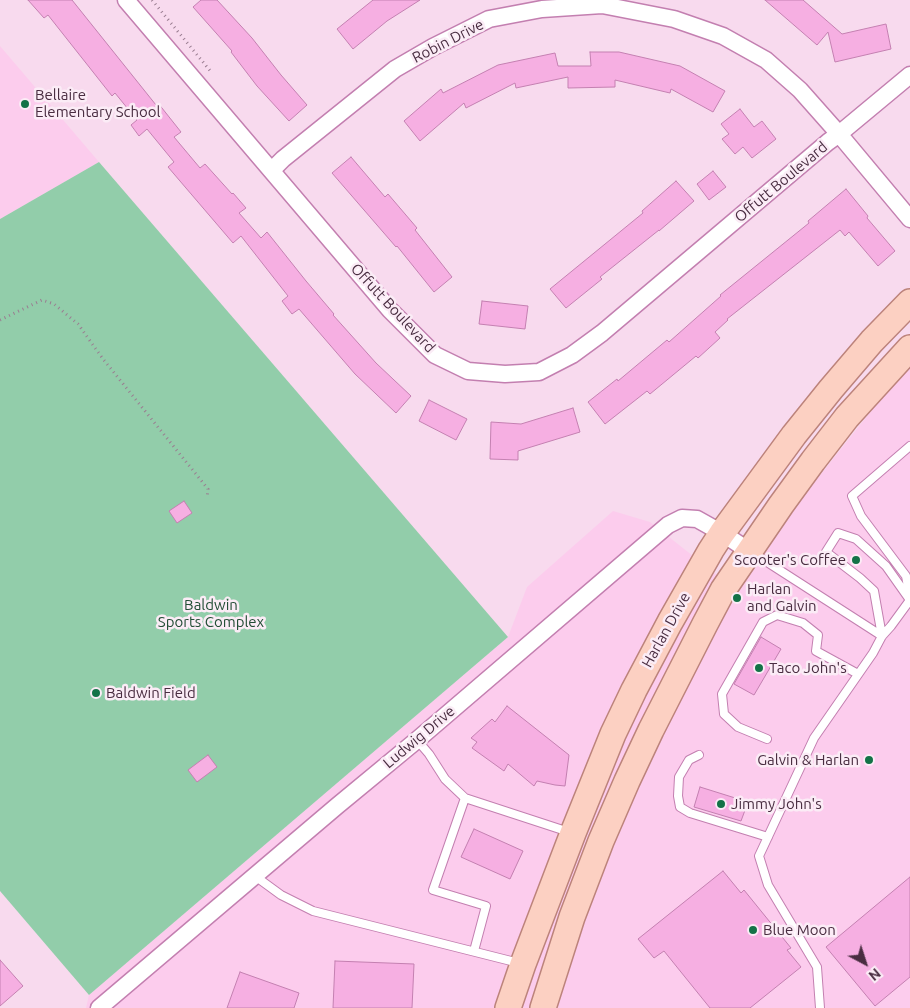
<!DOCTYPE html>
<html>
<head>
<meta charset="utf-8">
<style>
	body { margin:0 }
	#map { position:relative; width:910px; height:1008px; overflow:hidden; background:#f8daee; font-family:Ubuntu,sans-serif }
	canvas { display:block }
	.north { position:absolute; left:840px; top:938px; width:50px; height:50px; -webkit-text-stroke:4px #fbecf6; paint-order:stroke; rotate:140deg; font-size:14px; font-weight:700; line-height:20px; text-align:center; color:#492d41 }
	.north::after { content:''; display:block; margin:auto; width:18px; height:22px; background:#492d41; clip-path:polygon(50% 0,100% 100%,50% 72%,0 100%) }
</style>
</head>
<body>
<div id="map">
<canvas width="910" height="1008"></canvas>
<div class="north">N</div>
</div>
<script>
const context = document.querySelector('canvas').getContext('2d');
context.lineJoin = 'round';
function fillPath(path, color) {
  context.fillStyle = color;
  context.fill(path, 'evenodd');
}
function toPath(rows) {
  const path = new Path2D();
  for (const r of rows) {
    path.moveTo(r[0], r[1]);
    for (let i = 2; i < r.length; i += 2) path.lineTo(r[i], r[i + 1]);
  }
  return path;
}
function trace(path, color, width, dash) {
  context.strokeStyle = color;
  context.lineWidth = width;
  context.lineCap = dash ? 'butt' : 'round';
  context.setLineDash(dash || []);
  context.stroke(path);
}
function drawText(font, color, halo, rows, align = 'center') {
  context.font = font + ' Ubuntu,sans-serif';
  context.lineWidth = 5;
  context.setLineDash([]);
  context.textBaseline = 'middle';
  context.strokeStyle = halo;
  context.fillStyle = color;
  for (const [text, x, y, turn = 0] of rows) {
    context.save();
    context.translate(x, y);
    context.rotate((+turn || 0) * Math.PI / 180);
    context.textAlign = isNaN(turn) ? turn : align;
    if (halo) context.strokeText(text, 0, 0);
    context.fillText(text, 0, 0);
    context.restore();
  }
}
fillPath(toPath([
	[0,46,99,162,0,219],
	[910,362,910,1008,86,1008,89,995,508,637,527,587,613,511,650,522,736,590,767,542]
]), '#fccced');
fillPath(toPath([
	[99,162,508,637,89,995,0,891,0,219]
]), '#92cdaa');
const building = toPath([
	[28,0,72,0,156,105,158,103,181,132,174,137,200,168,205,164,232,194,233,193,246,208,239,213,261,238,267,232,306,281,334,314,333,315,376,363,411,396,396,413,355,374,299,309,292,314,282,301,288,296,241,236,233,243,168,167,174,162,147,129,139,136,131,125,137,120,115,93,112,96,48,15,44,18,28,0],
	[201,0,217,0,252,38,281,75,307,105,289,121,257,86,231,52,232,51,193,7,201,0],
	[373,0,420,0,387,21,353,49,337,29,373,0],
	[765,0,803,0,842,34,886,24,891,49,835,62,828,32,817,45,765,0],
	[590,52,619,52,680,66,725,91,713,112,671,89,670,93,615,80,615,87,568,88,568,77,516,88,515,83,466,108,464,103,420,141,404,121,441,89,443,93,498,65,555,53,558,66,591,66,590,52],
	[740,109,754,127,762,121,776,139,752,158,743,147,735,154,722,139,729,134,721,124,740,109],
	[351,157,385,197,388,194,417,228,415,230,452,277,434,292,397,246,396,247,332,173,351,157],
	[713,171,726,187,709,200,697,184,713,171],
	[676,181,694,201,659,231,659,230,600,277,602,279,566,308,550,289,643,213,642,211,676,181],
	[846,189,868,216,867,218,895,251,878,266,849,232,845,236,840,230,727,319,728,320,715,332,720,338,698,358,696,356,650,394,647,391,605,424,588,402,617,379,618,381,667,340,669,342,721,296,720,295,809,223,808,221,846,189],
	[482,301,528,306,525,329,479,324,482,301],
	[429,400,467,419,456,440,419,421,429,400],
	[573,408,580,432,518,451,518,460,490,459,491,422,521,424,573,408],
	[184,501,192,513,177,523,169,511,184,501],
	[761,637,781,649,754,695,734,684,761,637],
	[507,706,569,755,565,786,555,785,537,781,534,786,508,764,504,771,472,748,477,742,471,738,492,719,495,722,507,706],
	[208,755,217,767,197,782,188,770,208,755],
	[700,787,748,802,741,821,694,807,700,787],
	[474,829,523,851,510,879,461,857,474,829],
	[723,871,741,893,744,890,791,948,787,950,801,967,750,1008,710,1008,664,951,654,958,638,939,723,871],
	[910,877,910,977,875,1006,826,947,910,877],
	[0,960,23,986,0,1006,0,960],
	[335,961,414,964,412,1008,333,1008,335,961],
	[240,972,299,993,294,1008,227,1008,240,972]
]);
fillPath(building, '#f6afe2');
trace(building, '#c480b1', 1);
const lane = toPath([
	[753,553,882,636],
	[910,597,906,576,861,516,852,496,910,446],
	[882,636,874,591,860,578,826,552,838,533,856,539,886,566,910,600],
	[767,739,738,727,724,714,722,694,763,622,777,615,803,623,818,635,816,651,858,674],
	[417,740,429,754,445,779,465,798,569,832],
	[699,755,689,760,679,777,678,796,680,807,690,813,768,837],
	[465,798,433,890,486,906,474,951],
	[255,876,281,895,313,911,519,963],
	[820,1008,817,967,768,885,759,856,814,738,873,653,882,636,891,626,910,600]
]);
const street = toPath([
	[126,0,390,310,435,355,468,371,505,374,539,372,572,355,602,333,828,142,839,134,910,75],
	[272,170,283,159,395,69,433,47,489,19,542,9,602,5,674,19,723,36,766,60,800,90,839,134,910,219],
	[99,1008,337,806,417,740,668,525,682,518,697,519,722,533,749,551]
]);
const primary = toPath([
	[508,1008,523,964,573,833,613,734,634,690,670,622,711,550,722,533,794,435,831,389,872,341,910,302],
	[543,1008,572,917,601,841,627,781,651,730,705,624,723,590,781,505,813,461,847,417,910,348]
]);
trace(lane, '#c37fb0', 10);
trace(street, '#c37fb0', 19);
trace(primary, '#bc837b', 28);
trace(toPath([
	[152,0,212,73],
	[0,320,42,300,54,304,78,324,103,359,208,489,207,498]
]), '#9a7d91', 3, [1, 4]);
trace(lane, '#fff', 8);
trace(street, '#fff', 16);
trace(primary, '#fcd0c2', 25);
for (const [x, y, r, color] of [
	[25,104,5,"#137247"],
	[856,560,5,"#137247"],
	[737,598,5,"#137247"],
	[759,668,5,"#137247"],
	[96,693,5,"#137247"],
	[869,760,5,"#137247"],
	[721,804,5,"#137247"],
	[753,930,5,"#137247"]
]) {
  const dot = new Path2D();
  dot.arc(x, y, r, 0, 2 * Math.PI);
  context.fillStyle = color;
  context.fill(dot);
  trace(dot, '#fbecf6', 2);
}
drawText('15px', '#492d41', '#fbecf6', [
	["Robin Drive",448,41,-27],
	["Offutt Boulevard",781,182,-40],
	["Offutt Boulevard",393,308,47],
	["Harlan Drive",666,630,-61],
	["Ludwig Drive",419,737,-40]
]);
drawText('15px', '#492d41', '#fbecf6', [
	["Bellaire",35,95],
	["Elementary School",35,112],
	["Scooter's Coffee",846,560,"right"],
	["Harlan",747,589],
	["and Galvin",747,606],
	["Taco John's",769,668],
	["Baldwin Field",106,693],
	["Galvin & Harlan",859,760,"right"],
	["Jimmy John's",731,804],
	["Blue Moon",763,930]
], 'left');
drawText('15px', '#224d35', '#fbecf6', [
	["Baldwin",211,605],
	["Sports Complex",211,622]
]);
</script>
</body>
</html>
